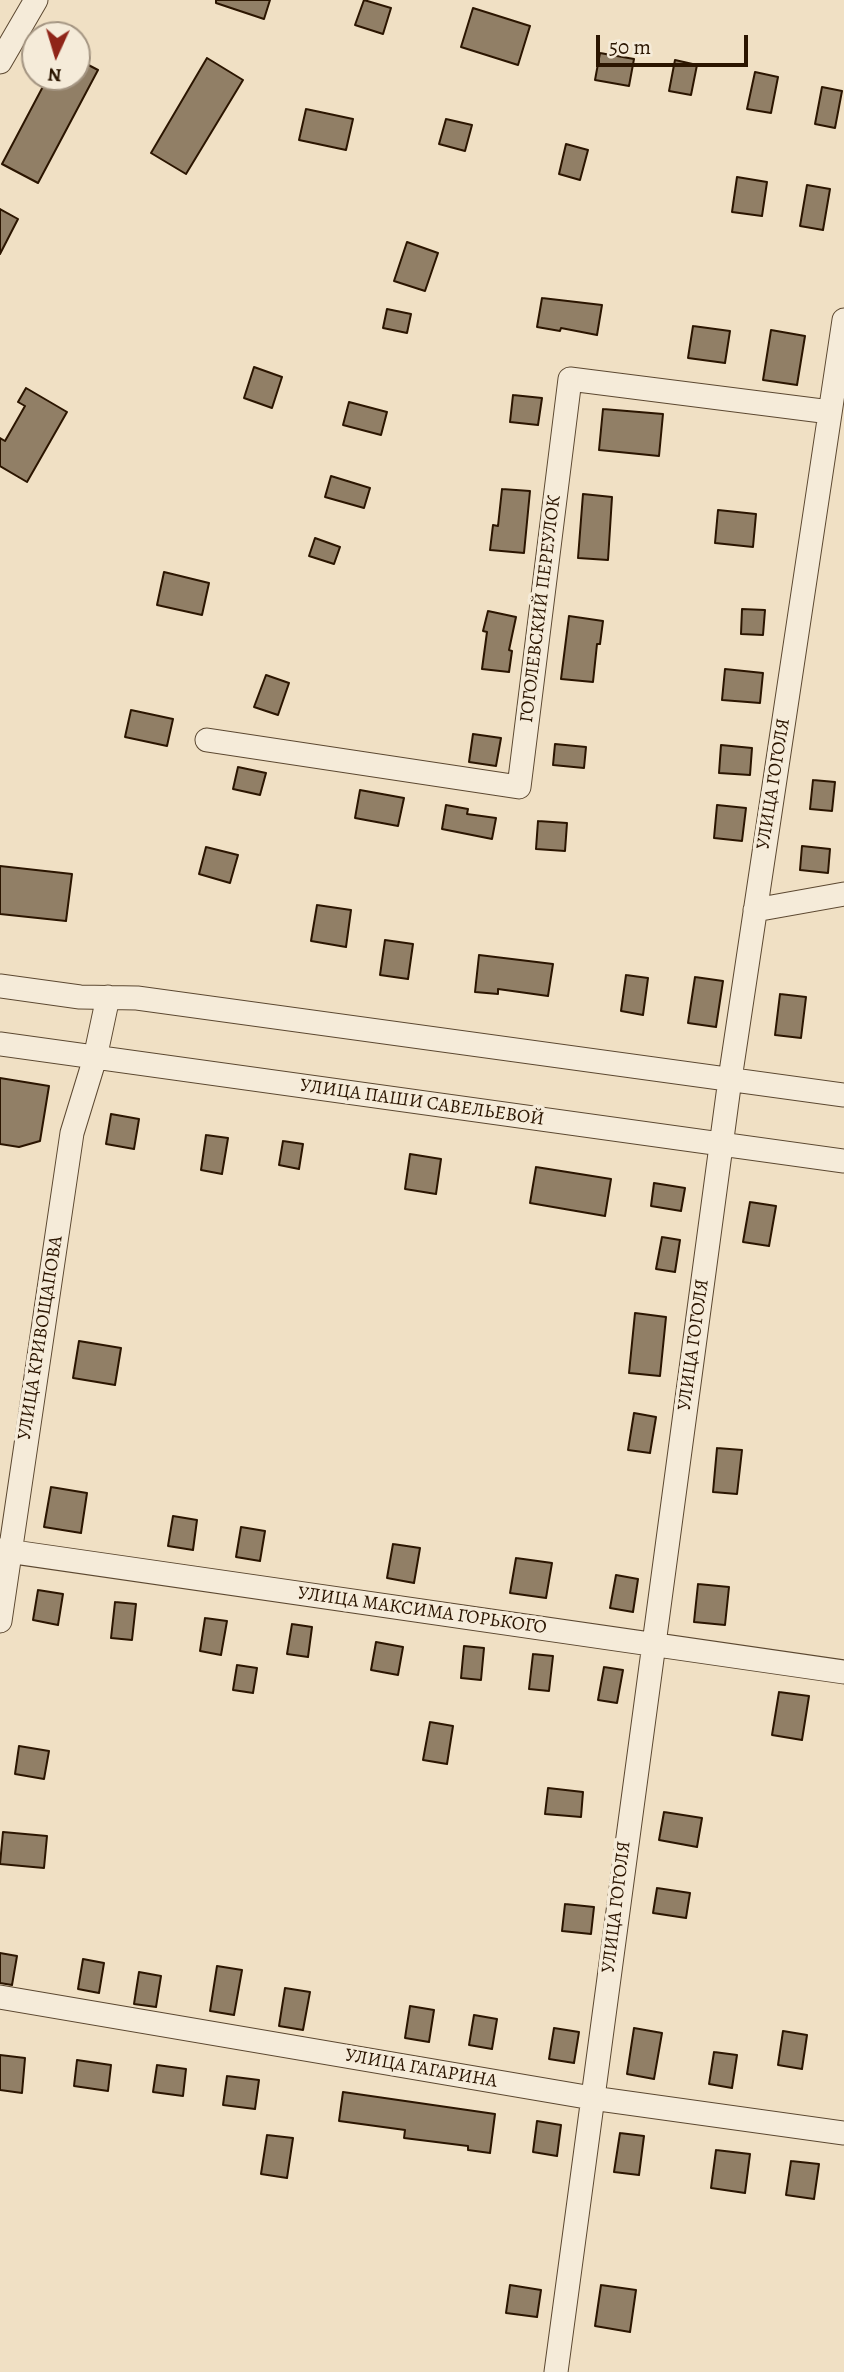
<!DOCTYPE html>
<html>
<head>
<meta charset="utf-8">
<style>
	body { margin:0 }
	#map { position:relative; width:844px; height:2372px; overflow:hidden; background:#f0e0c4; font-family:Alegreya,serif }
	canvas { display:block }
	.north { position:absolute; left:21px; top:21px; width:70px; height:70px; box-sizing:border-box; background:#f5ebd9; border:2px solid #a49582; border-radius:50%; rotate:184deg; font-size:19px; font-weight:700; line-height:28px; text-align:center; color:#2b1500 }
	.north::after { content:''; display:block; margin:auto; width:24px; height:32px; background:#8f2418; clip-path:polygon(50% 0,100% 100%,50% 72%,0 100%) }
	.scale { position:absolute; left:596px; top:35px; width:152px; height:32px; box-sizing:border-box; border:4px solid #2b1500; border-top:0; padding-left:9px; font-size:21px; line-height:24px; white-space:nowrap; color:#2b1500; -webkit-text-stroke:5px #f5ebd9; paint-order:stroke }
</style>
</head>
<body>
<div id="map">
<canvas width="844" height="2372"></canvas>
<div class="north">N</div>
<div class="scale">50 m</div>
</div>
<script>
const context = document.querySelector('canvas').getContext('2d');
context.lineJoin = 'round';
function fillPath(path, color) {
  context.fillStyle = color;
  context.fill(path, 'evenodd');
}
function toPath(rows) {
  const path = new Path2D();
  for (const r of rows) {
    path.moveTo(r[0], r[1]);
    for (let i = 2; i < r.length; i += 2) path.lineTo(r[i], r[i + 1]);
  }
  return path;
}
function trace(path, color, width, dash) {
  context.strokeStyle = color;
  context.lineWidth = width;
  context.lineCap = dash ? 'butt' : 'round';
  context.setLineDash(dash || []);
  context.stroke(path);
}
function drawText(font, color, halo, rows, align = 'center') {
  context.font = font + ' Alegreya,serif';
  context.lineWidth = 7;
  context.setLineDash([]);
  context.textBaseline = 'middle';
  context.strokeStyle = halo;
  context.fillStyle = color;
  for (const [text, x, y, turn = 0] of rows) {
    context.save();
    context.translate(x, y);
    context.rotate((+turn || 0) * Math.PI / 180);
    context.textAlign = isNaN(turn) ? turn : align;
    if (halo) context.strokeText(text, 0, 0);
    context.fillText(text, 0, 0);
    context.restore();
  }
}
const building = toPath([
	[216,0,270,0,264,19,216,3,216,0],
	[364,0,391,8,383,34,355,25,364,0],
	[473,8,530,26,518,65,461,47,473,8],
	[600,53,634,59,629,86,595,80,600,53],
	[207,58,243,80,186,174,151,153,207,58],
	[77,59,98,70,38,183,2,164,48,77,77,77,77,59],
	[675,60,697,65,691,95,669,91,675,60],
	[755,72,778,77,771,113,747,109,755,72],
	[822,87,842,91,835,128,815,124,822,87],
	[306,109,353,119,346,150,299,140,306,109],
	[446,119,472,125,465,151,439,144,446,119],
	[566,144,588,150,580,180,559,174,566,144],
	[737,177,767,182,762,216,732,212,737,177],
	[807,185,830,189,823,230,800,226,807,185],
	[0,209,18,219,0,254,0,209],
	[407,242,438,253,425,291,394,281,407,242],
	[542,298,602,305,597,335,561,328,560,331,537,327,542,298],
	[387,309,411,314,407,333,383,328,387,309],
	[693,326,730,331,725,363,688,358,693,326],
	[771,330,805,336,797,385,763,380,771,330],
	[254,367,282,377,272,408,244,398,254,367],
	[26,388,67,412,27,482,0,466,0,438,5,441,25,406,18,402,26,388],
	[513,395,542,398,538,425,510,422,513,395],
	[349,402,387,412,381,435,343,425,349,402],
	[603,409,663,414,659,456,599,450,603,409],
	[331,476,370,488,364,508,325,497,331,476],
	[502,489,530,491,524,553,490,550,493,525,498,526,502,489],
	[583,494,612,497,608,560,578,558,583,494],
	[718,510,756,514,753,547,715,543,718,510],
	[315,538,340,547,334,564,309,556,315,538],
	[164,572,209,583,202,615,157,605,164,572],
	[742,609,765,610,763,635,741,634,742,609],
	[488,611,516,617,509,650,512,651,509,672,482,669,487,632,483,631,488,611],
	[569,616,603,621,600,644,597,644,593,682,561,679,569,616],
	[725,669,763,673,760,703,722,700,725,669],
	[266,675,289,683,278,715,254,707,266,675],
	[131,710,173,719,167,746,125,737,131,710],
	[473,734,501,738,496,766,469,762,473,734],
	[555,744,586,747,584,768,553,765,555,744],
	[721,745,752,748,750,775,719,773,721,745],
	[238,767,266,773,260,795,233,789,238,767],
	[813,780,835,782,832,811,810,809,813,780],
	[360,790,404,798,398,826,355,818,360,790],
	[446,805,468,809,467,814,496,818,492,839,442,829,446,805],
	[717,805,746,808,742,841,714,838,717,805],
	[538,821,567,823,565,851,536,849,538,821],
	[802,846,830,849,828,873,800,870,802,846],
	[206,847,238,855,230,883,199,874,206,847],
	[0,866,72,874,66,921,0,914,0,866],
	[317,905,351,910,346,947,311,941,317,905],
	[385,940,413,944,408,979,380,975,385,940],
	[479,955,553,964,548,996,498,989,498,994,475,992,479,955],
	[626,975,648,978,643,1015,621,1011,626,975],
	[695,977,723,981,716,1027,688,1023,695,977],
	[780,994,806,997,801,1038,775,1035,780,994],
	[0,1078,49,1086,40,1141,19,1147,0,1144,0,1078],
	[111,1114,139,1119,134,1149,106,1144,111,1114],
	[206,1135,228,1138,222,1174,201,1170,206,1135],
	[283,1141,303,1144,299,1169,279,1165,283,1141],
	[410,1154,441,1159,436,1194,405,1189,410,1154],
	[536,1167,611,1179,605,1216,530,1203,536,1167],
	[654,1183,685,1188,681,1211,651,1206,654,1183],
	[750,1202,776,1206,769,1246,743,1242,750,1202],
	[662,1237,680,1240,675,1272,656,1269,662,1237],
	[635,1313,666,1317,660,1376,629,1373,635,1313],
	[79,1341,121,1348,115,1385,73,1378,79,1341],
	[634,1413,656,1417,650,1453,628,1450,634,1413],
	[717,1448,742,1450,737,1494,713,1492,717,1448],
	[51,1487,87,1493,81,1533,44,1527,51,1487],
	[173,1516,197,1520,193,1550,168,1546,173,1516],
	[241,1527,265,1531,260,1561,236,1557,241,1527],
	[393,1544,420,1548,414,1583,387,1578,393,1544],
	[516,1558,552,1563,546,1598,510,1593,516,1558],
	[616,1575,638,1579,633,1612,610,1608,616,1575],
	[698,1584,729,1587,725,1625,694,1622,698,1584],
	[38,1590,63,1594,58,1625,33,1620,38,1590],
	[115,1602,136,1604,132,1640,111,1638,115,1602],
	[205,1618,227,1621,221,1655,200,1651,205,1618],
	[292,1624,312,1627,308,1657,287,1654,292,1624],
	[376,1642,403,1647,398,1675,371,1670,376,1642],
	[464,1646,484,1648,481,1680,461,1678,464,1646],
	[533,1654,553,1656,549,1691,529,1689,533,1654],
	[237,1665,257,1668,253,1693,233,1690,237,1665],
	[604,1667,623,1670,617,1703,598,1700,604,1667],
	[779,1692,809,1696,802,1740,772,1735,779,1692],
	[430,1722,453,1726,447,1764,423,1760,430,1722],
	[19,1746,49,1751,44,1779,15,1774,19,1746],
	[548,1788,583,1792,581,1817,545,1814,548,1788],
	[664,1812,702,1818,697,1847,659,1840,664,1812],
	[3,1832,47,1836,44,1868,0,1864,3,1832],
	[657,1888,690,1893,686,1918,653,1913,657,1888],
	[565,1904,594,1907,591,1934,562,1931,565,1904],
	[0,1953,17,1956,12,1985,0,1983,0,1953],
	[83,1959,104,1963,99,1993,78,1989,83,1959],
	[217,1966,242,1970,234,2015,210,2011,217,1966],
	[139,1972,161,1976,156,2007,134,2004,139,1972],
	[285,1988,310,1992,303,2030,279,2026,285,1988],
	[410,2006,434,2010,429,2042,405,2038,410,2006],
	[474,2015,497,2019,492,2049,469,2045,474,2015],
	[554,2028,579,2032,574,2063,549,2059,554,2028],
	[634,2028,662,2033,654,2079,627,2074,634,2028],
	[783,2031,807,2035,802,2069,778,2065,783,2031],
	[714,2052,737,2055,732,2088,709,2084,714,2052],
	[0,2055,25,2058,22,2093,0,2090,0,2055],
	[77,2060,111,2065,108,2091,74,2086,77,2060],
	[157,2065,186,2069,183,2096,153,2092,157,2065],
	[227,2076,259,2080,255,2109,223,2105,227,2076],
	[343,2092,495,2114,490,2153,468,2150,468,2146,404,2138,405,2130,339,2121,343,2092],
	[537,2121,561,2125,557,2156,533,2152,537,2121],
	[620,2133,644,2136,639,2175,614,2172,620,2133],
	[267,2135,293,2138,287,2178,261,2174,267,2135],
	[716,2150,750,2154,745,2193,711,2188,716,2150],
	[791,2161,819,2164,814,2199,786,2195,791,2161],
	[510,2285,541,2290,537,2317,506,2313,510,2285],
	[601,2285,636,2290,630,2332,595,2326,601,2285]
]);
fillPath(building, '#917f66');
trace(building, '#2b1500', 2);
const minor = toPath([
	[0,62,36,0],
	[207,740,519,787,570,379,830,412],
	[755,910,844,894],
	[0,986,80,997,137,998,844,1095],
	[0,1044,844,1161],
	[0,1550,844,1672],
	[0,1621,72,1133,95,1058,108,997],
	[0,1997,592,2098,844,2133],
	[556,2372,730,1079,844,320]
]);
trace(minor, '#5c4831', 25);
trace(minor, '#f5ebd9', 23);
drawText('19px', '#2b1500', '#f5ebd9', [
	["ГОГОЛЕВСКИЙ ПЕРЕУЛОК",541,609,-83],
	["УЛИЦА ГОГОЛЯ",774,784,-81],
	["УЛИЦА ПАШИ САВЕЛЬЕВОЙ",422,1103,8],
	["УЛИЦА КРИВОЩАПОВА",41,1338,-81],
	["УЛИЦА ГОГОЛЯ",694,1345,-82],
	["УЛИЦА МАКСИМА ГОРЬКОГО",422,1611,8],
	["УЛИЦА ГОГОЛЯ",617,1907,-83],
	["УЛИЦА ГАГАРИНА",421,2069,10]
]);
</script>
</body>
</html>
